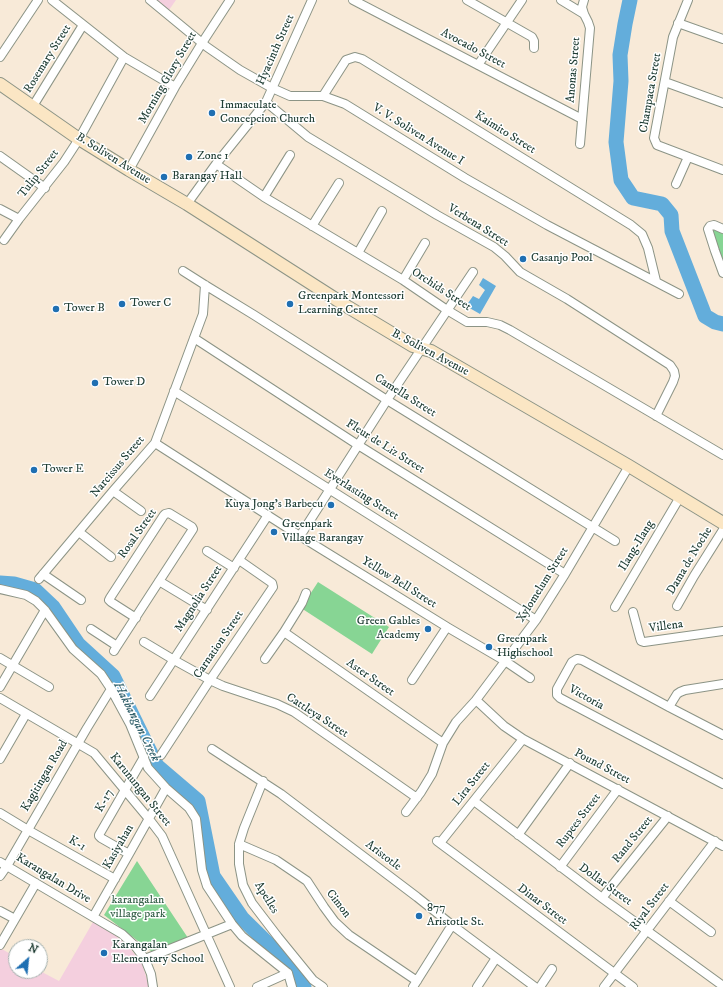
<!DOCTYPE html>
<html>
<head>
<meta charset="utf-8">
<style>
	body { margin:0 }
	#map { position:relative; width:723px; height:987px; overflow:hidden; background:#f8ead8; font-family:"IM FELL DW Pica",serif }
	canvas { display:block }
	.north { position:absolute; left:8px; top:939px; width:40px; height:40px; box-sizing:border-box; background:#fff; border:1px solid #a5b1ae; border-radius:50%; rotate:27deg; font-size:11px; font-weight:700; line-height:16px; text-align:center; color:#1f3d34 }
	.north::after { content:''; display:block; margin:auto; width:14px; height:18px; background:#1f6fb2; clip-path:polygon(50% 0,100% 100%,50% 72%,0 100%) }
</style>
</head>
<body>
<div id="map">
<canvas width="723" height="987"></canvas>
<div class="north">N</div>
</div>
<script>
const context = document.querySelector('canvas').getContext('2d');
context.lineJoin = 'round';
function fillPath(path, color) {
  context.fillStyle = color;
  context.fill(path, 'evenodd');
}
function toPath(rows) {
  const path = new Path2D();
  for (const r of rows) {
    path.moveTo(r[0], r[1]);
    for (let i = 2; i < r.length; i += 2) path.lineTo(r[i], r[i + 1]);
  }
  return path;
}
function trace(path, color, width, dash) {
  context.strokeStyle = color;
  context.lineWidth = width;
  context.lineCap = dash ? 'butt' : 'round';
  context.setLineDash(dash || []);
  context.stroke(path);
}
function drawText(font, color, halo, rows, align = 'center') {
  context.font = font + ' "IM FELL DW Pica",serif';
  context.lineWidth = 3;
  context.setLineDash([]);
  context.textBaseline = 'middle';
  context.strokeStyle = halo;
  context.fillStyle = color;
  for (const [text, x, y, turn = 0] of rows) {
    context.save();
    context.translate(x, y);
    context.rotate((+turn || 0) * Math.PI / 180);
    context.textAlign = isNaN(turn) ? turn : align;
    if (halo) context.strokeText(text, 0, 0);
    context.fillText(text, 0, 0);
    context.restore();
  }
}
fillPath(toPath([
	[157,0,176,0,169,10],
	[93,922,114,934,127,945,142,963,149,987,0,987,0,948,16,957,16,971,40,971,59,981]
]), '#f4cfde');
fillPath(toPath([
	[714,227,723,231,723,269,710,230],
	[318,582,389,627,372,654,301,608],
	[137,861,190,941,154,951,151,951,104,915]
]), '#87d594');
fillPath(toPath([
	[483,278,496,286,480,314,466,306,473,296,479,299,485,290,479,285]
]), '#63addb');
trace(toPath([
	[630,0,625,24,620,55,621,81,616,142,621,180,633,198,662,204,671,215,672,231,705,316,715,322,723,324],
	[0,583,14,584,35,590,53,607,78,644,113,676,157,766,198,801,213,876,242,918,296,971,300,978,304,987]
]), '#63addb', 15);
const street = toPath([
	[52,0,124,57,175,87],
	[150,0,207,47,240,70,272,88,290,96,323,96,345,104,465,178,547,225,679,294],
	[353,0,582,119],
	[467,0,532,37,534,41,534,48],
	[561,0,584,14],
	[688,0,673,37,654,138,657,145,723,170],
	[678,23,723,39],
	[0,57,38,0],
	[478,65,522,0],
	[665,82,723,103],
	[323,96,346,60,355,57,362,59,631,225,642,234,648,248,656,281],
	[266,102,308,137,437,215,494,247,505,256,520,272,567,299,670,365,674,371,675,376,673,382,656,416],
	[33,106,83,25],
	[580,144,590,28,588,22,584,14,582,7,584,0],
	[0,156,45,188],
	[216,164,264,197,403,280,447,310,467,322,487,322,500,325,510,330,723,455],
	[129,170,175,87,202,43,230,0],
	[676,184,688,157],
	[264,197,290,155],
	[187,204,216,164,266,102,312,0],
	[0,209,19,219],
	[312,226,339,183],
	[723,229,714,225,710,226,708,229,715,251,723,273],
	[4,240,19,219,64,162,79,139,124,57],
	[358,253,382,211],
	[183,271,205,285,254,315,387,400,615,541],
	[403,280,425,243],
	[194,338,358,445,565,574],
	[174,391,536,620],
	[155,443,300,536,447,627,505,661,530,678],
	[113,491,141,511],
	[79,532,111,557],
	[300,536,387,400,473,272],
	[207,551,234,568],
	[43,574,81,600],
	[39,579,113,491,155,443,203,314,205,285],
	[159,581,207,610],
	[0,589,26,595,36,601,45,610,73,649,101,674,111,689,130,724,148,768,166,788,189,808,196,819,202,870,207,886,232,924,242,936,288,973,292,987],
	[677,606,694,576,723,530],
	[615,607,680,497],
	[633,612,640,638,641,641,644,642,723,631],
	[91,629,117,646],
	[284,632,443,743],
	[144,642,174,660,210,680,223,686,277,704,294,712,417,798],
	[114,651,117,646,193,529,192,527,169,513,165,514,164,515,110,598,109,600,111,602,136,618],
	[0,658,49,687],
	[265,659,284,632,302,603,306,593],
	[412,680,447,627],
	[0,687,45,610],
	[150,696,268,515],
	[0,698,94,753,149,819,162,836,230,987],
	[476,700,504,726,523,739,723,846],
	[669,707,677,694,680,692,685,690,723,684],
	[723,735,669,707,582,660,577,659,572,662,557,689,557,695,560,698,723,784],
	[212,749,281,794,417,897,452,925,535,987],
	[161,755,210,680,273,587,272,583,239,560],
	[0,759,26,714],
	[263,781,244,828,239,844,239,864,243,885,252,903,278,937,313,980,323,987],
	[474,801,602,898,723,986],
	[406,812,421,792,432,774,443,743,456,722,476,700,536,620,565,574,629,466],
	[0,813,28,830,115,879],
	[518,835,570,763],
	[437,841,633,987],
	[440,843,523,739],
	[239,844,276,860,307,881,324,907,335,922,349,935,417,981],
	[129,854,101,838,99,836,99,835,144,757],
	[0,862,122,934,135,946,145,959,151,974,153,987],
	[560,867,618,789],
	[0,876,7,866,87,728,111,689],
	[602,898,668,816],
	[669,901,711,932],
	[0,911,15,919],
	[93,917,129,854,166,788],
	[0,945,36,883],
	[145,959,232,924],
	[257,987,288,973],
	[413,987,452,925],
	[477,987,496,958],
	[540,987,552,969],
	[604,987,715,841]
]);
const secondary = toPath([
	[0,84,79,139,129,170,187,204,348,307,413,346,431,351,629,466,723,523]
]);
trace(street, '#8c9486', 10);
trace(secondary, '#8c9486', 14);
trace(street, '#fff', 8);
trace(secondary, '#fbe6c4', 12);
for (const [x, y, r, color] of [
	[212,113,4,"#1f6fb2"],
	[189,157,4,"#1f6fb2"],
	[164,177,4,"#1f6fb2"],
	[523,259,4,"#1f6fb2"],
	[122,304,4,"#1f6fb2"],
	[290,304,4,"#1f6fb2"],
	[56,309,4,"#1f6fb2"],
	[95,383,4,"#1f6fb2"],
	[34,470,4,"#1f6fb2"],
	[331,505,4,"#1f6fb2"],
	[274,532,4,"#1f6fb2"],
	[428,629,4,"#1f6fb2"],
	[489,647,4,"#1f6fb2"],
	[419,916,4,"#1f6fb2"],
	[104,953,4,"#1f6fb2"]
]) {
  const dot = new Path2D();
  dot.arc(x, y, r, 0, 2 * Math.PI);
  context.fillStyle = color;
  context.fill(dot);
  trace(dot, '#fff', 1.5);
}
drawText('12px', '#1f3d34', '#fff', [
	["Avocado Street",473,49,28],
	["Hyacinth Street",276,50,-66],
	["Rosemary Street",48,59,-58],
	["Anonas Street",574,70,-85],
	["Morning Glory Street",168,78,-60],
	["Champaca Street",651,93,-80],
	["Kaimito Street",505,133,32],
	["V. V. Soliven Avenue I",418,135,32],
	["B. Soliven Avenue",113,159,32],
	["Tulip Street",39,174,-52],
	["Verbena Street",478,226,32],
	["Orchids Street",441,290,33],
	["B. Soliven Avenue",430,353,28],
	["Camella Street",405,396,32],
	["Fleur de Liz Street",385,447,32],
	["Narcissus Street",118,467,-50],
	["Everlasting Street",361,495,32],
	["Rosal Street",138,534,-55],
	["Ilang-Ilang",637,546,-59],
	["Dama de Noche",690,561,-59],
	["Yellow Bell Street",399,583,32],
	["Xylomelum Street",543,585,-58],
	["Magnolia Street",199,599,-57],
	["Villena",666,627,-8],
	["Carnation Street",219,645,-56],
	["Aster Street",370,678,35],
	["Victoria",586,698,29],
	["Cattleya Street",317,716,33],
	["Pound Street",602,767,28],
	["Kagitingan Road",45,776,-60],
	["Lira Street",472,784,-52],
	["Karunungan Street",140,790,51],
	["K-17",105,801,-60],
	["Rupees Street",579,821,-53],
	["Rand Street",633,840,-51],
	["K-1",77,844,30],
	["Kasiyahan",119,847,-60],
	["Aristotle",383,856,37],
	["Karangalan Drive",53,879,31],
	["Dollar Street",605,885,36],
	["Apelles",266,898,58],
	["Cimon",338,904,52],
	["Dinar Street",542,905,37],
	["Riyal Street",650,907,-53]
]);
drawText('12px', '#1f3d34', '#fff', [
	["Immaculate",220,106],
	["Concepcion Church",220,120],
	["Zone 1",197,157],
	["Barangay Hall",172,177],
	["Casanjo Pool",531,259],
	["Greenpark Montessori",298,297],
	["Learning Center",298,311],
	["Tower C",130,304],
	["Tower B",64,309],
	["Tower D",103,383],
	["Tower E",42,470],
	["Kuya Jong's Barbecu",323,505,"right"],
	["Greenpark",282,525],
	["Village Barangay",282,539],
	["Green Gables",420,622,"right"],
	["Academy",420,636,"right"],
	["Greenpark",497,640],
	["Highschool",497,654],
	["877",427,909],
	["Aristotle St.",427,923],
	["Karangalan",112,946],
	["Elementary School",112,960]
], 'left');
drawText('12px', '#39634c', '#fff', [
	["karangalan",138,901],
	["village park",138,915]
]);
drawText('italic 13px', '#37646e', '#fff', [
	["Hakbangan Creek",136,722,63]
]);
</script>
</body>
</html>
